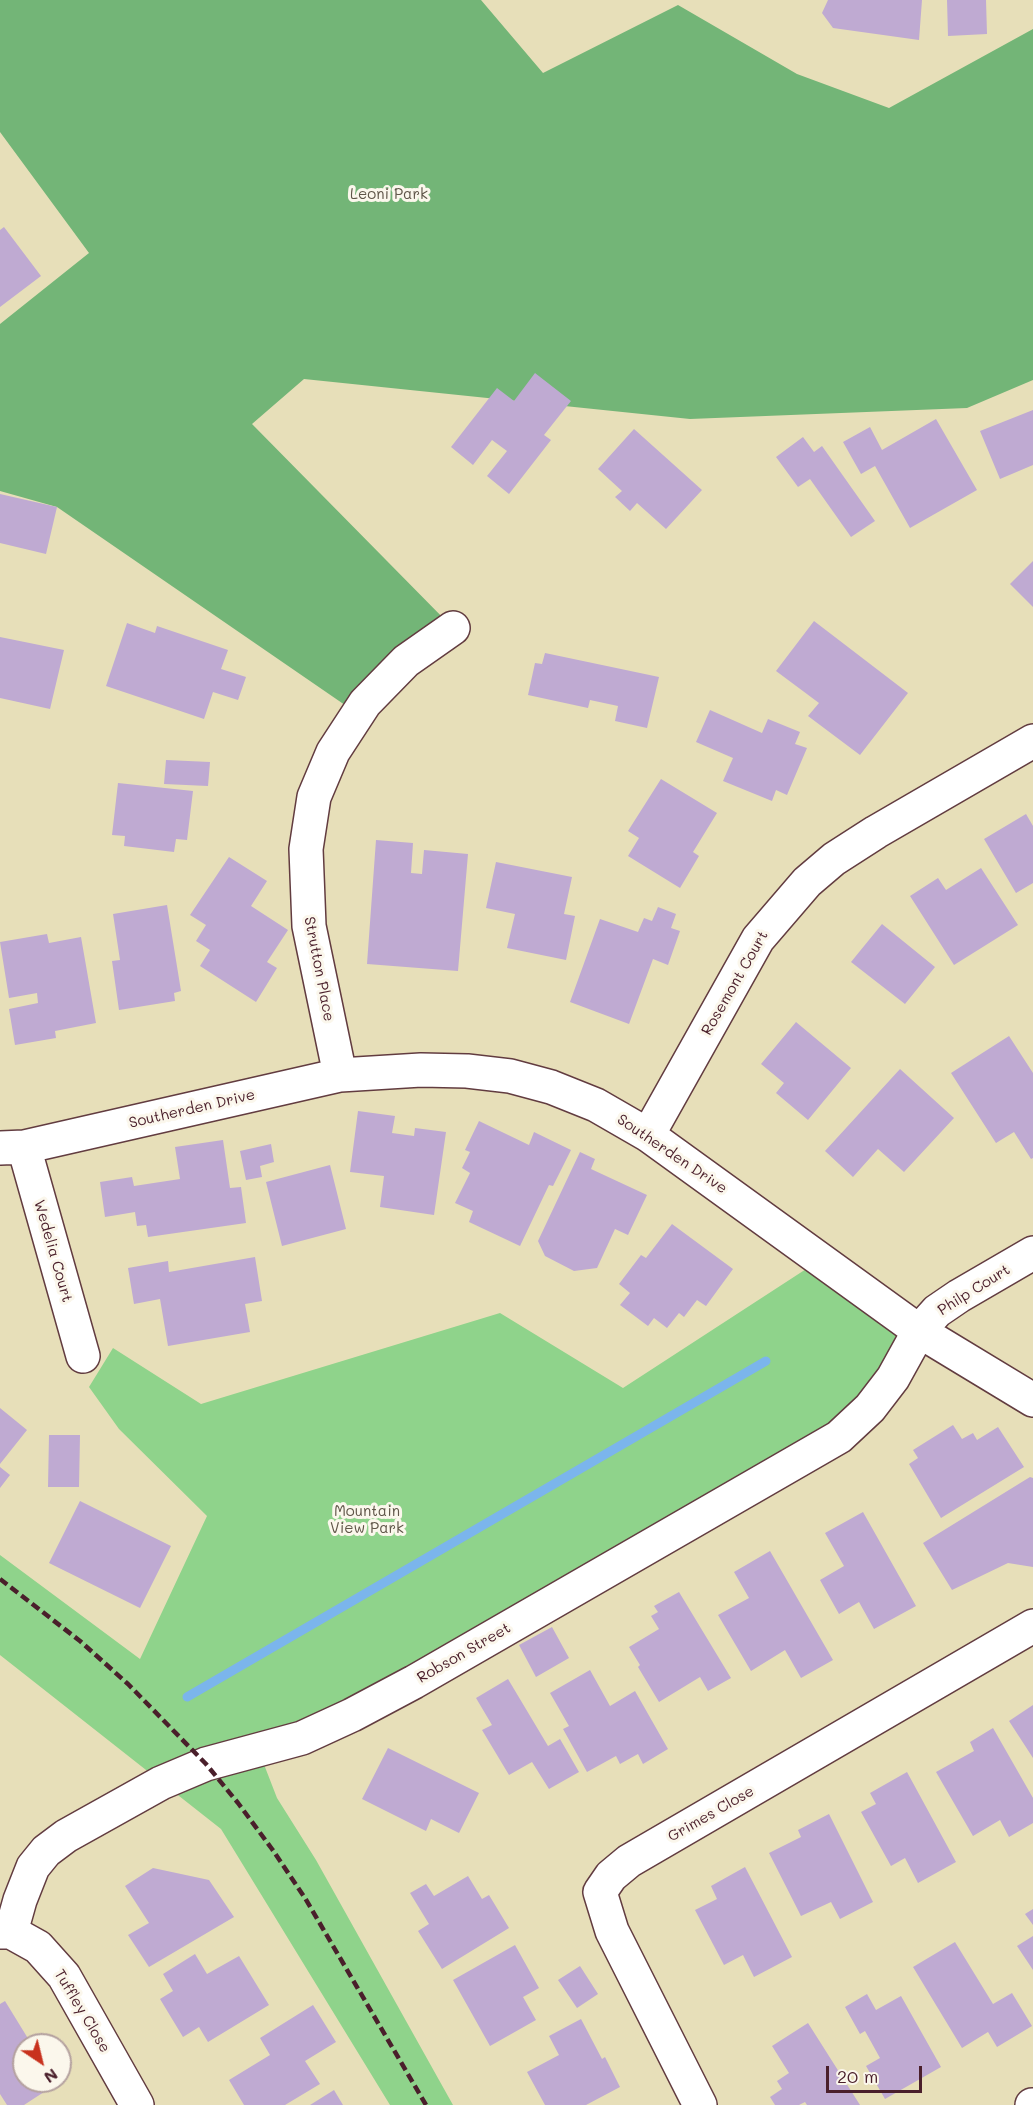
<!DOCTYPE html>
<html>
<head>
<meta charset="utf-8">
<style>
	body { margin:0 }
	#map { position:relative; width:1033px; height:2105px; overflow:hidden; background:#e7dfb9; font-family:Mali,sans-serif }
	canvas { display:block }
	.north { position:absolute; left:12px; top:2033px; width:60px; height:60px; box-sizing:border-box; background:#fbf7ec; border:2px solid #b4a19f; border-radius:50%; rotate:145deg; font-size:16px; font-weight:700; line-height:24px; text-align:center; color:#4a1f2b }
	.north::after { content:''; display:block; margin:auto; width:21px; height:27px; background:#c8321e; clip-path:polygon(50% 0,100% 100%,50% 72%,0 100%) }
	.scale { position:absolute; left:826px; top:2066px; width:96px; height:27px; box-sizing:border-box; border:3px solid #4a1f2b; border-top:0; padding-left:8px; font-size:18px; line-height:21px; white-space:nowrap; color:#4a1f2b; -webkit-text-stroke:4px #fbf7ec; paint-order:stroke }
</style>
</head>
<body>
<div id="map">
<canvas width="1033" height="2105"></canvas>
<div class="north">N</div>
<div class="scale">20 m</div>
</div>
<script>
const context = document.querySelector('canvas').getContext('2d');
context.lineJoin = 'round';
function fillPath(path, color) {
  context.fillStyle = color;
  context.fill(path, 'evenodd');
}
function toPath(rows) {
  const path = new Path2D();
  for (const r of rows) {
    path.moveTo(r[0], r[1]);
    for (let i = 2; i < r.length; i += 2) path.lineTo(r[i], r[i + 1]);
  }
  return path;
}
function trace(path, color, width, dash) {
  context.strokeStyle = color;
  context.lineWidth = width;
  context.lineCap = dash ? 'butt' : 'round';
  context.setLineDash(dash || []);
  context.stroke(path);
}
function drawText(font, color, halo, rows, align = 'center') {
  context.font = font + ' Mali,sans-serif';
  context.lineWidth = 6;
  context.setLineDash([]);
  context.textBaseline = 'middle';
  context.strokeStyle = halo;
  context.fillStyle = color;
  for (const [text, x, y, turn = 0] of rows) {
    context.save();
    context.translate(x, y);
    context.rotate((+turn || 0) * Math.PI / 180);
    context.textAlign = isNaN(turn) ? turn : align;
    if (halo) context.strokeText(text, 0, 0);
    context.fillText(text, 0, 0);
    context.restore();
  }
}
fillPath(toPath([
	[820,1260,919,1331,842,1434,258,1749,277,1798,316,1860,453,2105,390,2105,221,1829,0,1655,0,1555,140,1659,207,1516,119,1429,89,1387,113,1348,201,1404,500,1313,623,1388]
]), '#8fd38b');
fillPath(toPath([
	[0,0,481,0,543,73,678,5,797,74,889,108,1033,29,1033,380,967,408,690,419,304,379,252,424,453,628,358,714,57,507,0,491,0,324,89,253,0,132]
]), '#73b577');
trace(toPath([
	[187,1697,766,1361]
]), '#7bb5ec', 9);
fillPath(toPath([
	[828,0,922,0,919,40,833,28,822,13],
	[947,0,986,0,987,34,948,36],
	[4,227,41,276,0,307,0,230],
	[535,373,571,401,544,435,551,440,509,494,487,476,507,451,492,440,473,465,451,447,497,388,514,401],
	[1033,410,1033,465,1000,479,980,431],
	[936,419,977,490,910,528,875,466,861,474,843,442,870,427,882,450],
	[634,429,702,490,666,529,637,503,630,511,615,497,622,491,598,469],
	[803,437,814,452,822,446,875,521,851,537,810,479,798,487,776,457],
	[0,494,57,507,46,554,0,543],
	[1033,561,1033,607,1010,584],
	[814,621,908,693,860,755,808,716,819,703,776,671],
	[127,623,155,633,157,626,228,650,221,669,246,677,238,700,213,692,204,719,106,686],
	[0,637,64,650,50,709,0,698],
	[545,653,659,677,647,728,615,721,618,706,590,700,588,708,528,695,535,663,542,664],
	[710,710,762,733,768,719,800,732,795,744,807,748,787,795,776,790,772,801,723,781,733,758,696,742],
	[166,760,210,762,208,786,164,784],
	[661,779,717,813,693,852,699,856,680,888,628,856,639,838,628,831],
	[118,783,193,791,187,840,176,839,174,852,124,846,125,836,112,835],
	[1026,814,1033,826,1033,883,1016,893,984,839],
	[376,840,413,843,411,873,422,874,424,850,468,854,458,971,367,964],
	[229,857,267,881,251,906,288,930,267,962,277,968,256,1002,200,966,210,950,196,941,206,925,190,915],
	[496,862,572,877,564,914,575,916,566,960,507,948,515,914,486,908],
	[981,868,1018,925,954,965,910,896,938,878,946,890],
	[167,905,181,991,174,993,175,1001,119,1010,112,961,120,960,113,914],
	[658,907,676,914,671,928,680,931,668,965,653,959,629,1024,570,1002,600,919,638,932,644,918,652,921],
	[882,924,935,967,905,1004,851,962],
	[47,934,49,943,81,937,96,1023,55,1031,56,1038,15,1045,9,1009,38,1003,37,993,9,998,0,942],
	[796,1022,851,1068,808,1120,776,1093,784,1083,761,1064],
	[1009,1036,1033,1073,1033,1158,1031,1159,1014,1132,996,1143,951,1073],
	[900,1069,954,1118,904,1172,878,1149,853,1177,825,1151],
	[358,1111,395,1116,392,1133,414,1136,415,1128,446,1132,434,1215,380,1207,384,1176,350,1172],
	[479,1121,529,1145,534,1132,571,1150,553,1186,549,1185,520,1246,469,1222,473,1211,455,1203,470,1173,462,1168,470,1152,465,1150],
	[223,1140,230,1188,241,1187,246,1223,148,1237,146,1225,137,1226,135,1212,105,1217,100,1182,132,1177,134,1186,180,1179,175,1147],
	[271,1144,274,1162,260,1166,262,1177,246,1180,240,1151],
	[580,1152,595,1159,591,1169,647,1195,628,1235,615,1229,597,1268,574,1271,545,1256,538,1241],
	[330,1165,346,1229,282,1246,266,1182],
	[672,1224,733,1269,706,1306,697,1300,684,1317,679,1313,667,1328,654,1318,648,1326,620,1305,630,1293,619,1284,641,1255,646,1258],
	[255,1257,262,1301,245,1304,250,1332,168,1346,160,1299,134,1304,128,1268,168,1261,169,1272],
	[0,1408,27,1430,0,1464],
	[953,1425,962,1439,973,1433,977,1440,998,1427,1024,1467,941,1518,909,1464,918,1458,913,1450],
	[49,1435,80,1435,79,1487,48,1487],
	[0,1467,10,1475,0,1488],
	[1030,1477,1033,1478,1033,1567,1008,1563,952,1590,923,1543],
	[80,1501,171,1546,140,1608,49,1563],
	[863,1512,916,1606,874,1629,859,1602,839,1614,820,1580,844,1566,825,1533],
	[770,1551,833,1660,801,1678,785,1650,751,1671,718,1615,749,1598,734,1572],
	[679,1592,731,1678,708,1691,700,1677,659,1702,638,1667,640,1665,629,1647,659,1629,651,1616,658,1612,654,1606],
	[552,1627,569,1658,536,1677,519,1645],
	[590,1670,610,1706,635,1691,668,1749,643,1764,638,1754,620,1764,616,1756,587,1772,563,1729,569,1726,550,1693],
	[508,1679,548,1746,560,1739,579,1772,549,1789,532,1762,509,1775,482,1730,492,1725,476,1698],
	[1033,1705,1033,1758,1009,1721],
	[993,1728,1033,1798,1033,1823,1009,1837,1000,1820,973,1836,936,1772,974,1751,970,1742],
	[388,1748,479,1793,459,1833,431,1819,426,1831,362,1799],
	[907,1772,956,1862,918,1883,905,1858,891,1866,861,1812,876,1804,870,1793],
	[829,1814,873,1902,840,1919,831,1902,801,1916,769,1853,801,1837,798,1830],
	[745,1867,792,1957,754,1977,743,1955,724,1965,695,1910,717,1899,711,1886],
	[153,1868,209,1880,234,1917,149,1967,128,1935,149,1923,125,1886],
	[468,1876,482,1899,489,1895,509,1928,442,1969,418,1931,429,1924,410,1893,426,1884,434,1896],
	[1033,1909,1033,1925,1025,1914],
	[1033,1936,1033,1970,1017,1946],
	[955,1942,993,2004,1012,1993,1032,2026,997,2047,988,2032,962,2048,913,1967],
	[515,1945,539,1988,523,1997,536,2020,490,2046,453,1980],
	[195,1954,207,1974,239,1956,269,2005,208,2042,199,2027,183,2037,160,1999,173,1991,163,1974],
	[580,1966,598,1994,577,2008,558,1980],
	[867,1994,876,2010,901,1996,941,2067,885,2099,866,2066,880,2058,865,2031,860,2034,845,2007],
	[5,2001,32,2045,24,2045,24,2081,37,2081,44,2092,24,2105,7,2105,0,2094,0,2004],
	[313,2005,336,2042,305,2061,320,2084,285,2105,244,2105,229,2080,270,2055,260,2038],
	[581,2019,602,2059,605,2057,620,2087,586,2105,545,2105,527,2072,559,2055,549,2036],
	[808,2023,860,2105,807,2105,805,2102,799,2105,775,2105,770,2097,782,2089,777,2081,789,2073,772,2046],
	[334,2090,343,2105,310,2105]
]), '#bfaad2');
const minor = toPath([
	[340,1075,309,926,306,849,314,797,333,752,365,703,406,661,453,628],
	[648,1135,758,939,807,882,834,859,876,832,1033,741],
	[24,1147,83,1356],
	[0,1148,24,1147,340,1075,421,1070,467,1071,510,1076,551,1087,596,1105,648,1135,919,1331,1033,1400],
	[0,1932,11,1932,38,1947,64,1976,137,2105],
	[11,1932,20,1900,33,1867,46,1851,66,1836,161,1783,206,1764,302,1738,352,1715,414,1682,839,1437,870,1408,893,1378,919,1331,937,1311,959,1296,1033,1253],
	[700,2105,612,1931,600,1892,611,1876,629,1861,1033,1626],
	[1032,2105,1033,2105]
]);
trace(minor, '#623c40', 36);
trace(minor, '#fff', 33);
trace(toPath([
	[0,1579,80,1641,128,1684,206,1764,238,1803,272,1849,305,1898,426,2105]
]), '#4a1f2b', 4.5, [9, 4.5]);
drawText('15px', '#5f5548', '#fbf7ec', [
	["Leoni Park",389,194],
	["Mountain",367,1511],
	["View Park",367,1528]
]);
drawText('15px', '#4a1f2b', '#fbf7ec', [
	["Strutton Place",319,969,79],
	["Rosemont Court",735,983,-60],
	["Southerden Drive",192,1109,-13],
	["Southerden Drive",672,1154,34],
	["Wedelia Court",53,1251,74],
	["Philp Court",974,1290,-32],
	["Robson Street",464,1653,-30],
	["Grimes Close",711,1814,-30],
	["Tuffley Close",82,2011,59]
]);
</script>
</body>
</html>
